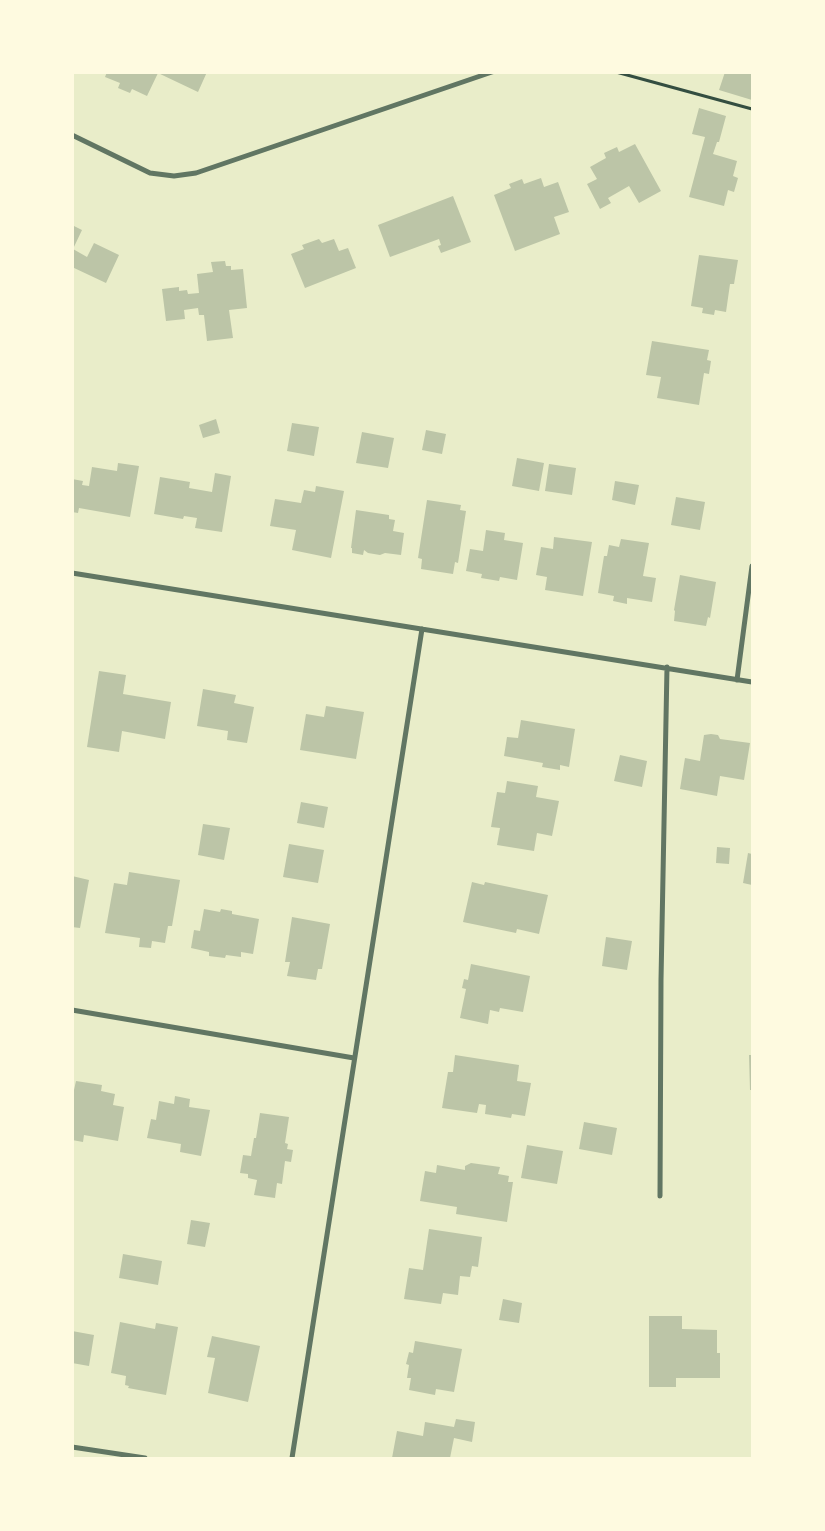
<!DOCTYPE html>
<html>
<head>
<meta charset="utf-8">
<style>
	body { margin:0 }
	#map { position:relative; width:825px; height:1531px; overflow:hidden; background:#e9edc9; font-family:Figtree,sans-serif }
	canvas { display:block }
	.frame { position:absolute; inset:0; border:74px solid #fefae0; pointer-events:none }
</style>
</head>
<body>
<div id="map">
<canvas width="825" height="1531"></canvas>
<div class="frame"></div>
</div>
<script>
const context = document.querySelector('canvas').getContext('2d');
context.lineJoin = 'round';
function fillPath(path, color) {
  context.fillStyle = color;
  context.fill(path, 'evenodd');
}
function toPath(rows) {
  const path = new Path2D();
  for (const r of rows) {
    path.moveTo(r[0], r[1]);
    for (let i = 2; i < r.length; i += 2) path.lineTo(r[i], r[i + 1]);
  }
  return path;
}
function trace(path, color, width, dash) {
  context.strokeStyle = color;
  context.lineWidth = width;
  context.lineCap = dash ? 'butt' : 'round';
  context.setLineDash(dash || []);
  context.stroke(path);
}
fillPath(toPath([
	[107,72,207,72,198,92,158,73,147,96,132,89,130,93,118,88,120,83,105,77],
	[725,72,752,72,752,100,719,90],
	[699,108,726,116,719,142,717,142,713,154,737,161,733,176,738,178,734,192,728,190,724,206,689,197,705,137,692,134],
	[635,144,661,191,639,203,629,186,608,198,611,203,600,209,587,184,597,179,590,167,606,158,604,153,617,147,619,152],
	[541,178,544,187,558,182,569,212,554,217,560,234,515,251,494,195,511,188,509,184,522,179,524,184],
	[453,196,471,242,441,253,438,246,441,245,439,239,390,257,378,225],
	[72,225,82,230,73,249,87,257,94,243,119,255,106,283,72,267],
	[319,239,322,243,334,239,339,251,348,248,356,268,305,288,291,254,304,249,302,245],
	[699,255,738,260,734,284,730,284,726,312,715,310,714,315,702,313,703,308,691,306],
	[225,261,226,266,231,266,231,270,243,269,247,308,229,310,233,338,207,341,204,315,199,315,198,308,184,310,185,319,166,321,162,289,179,287,179,291,187,290,188,294,199,293,197,274,213,272,211,262],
	[652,341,709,350,707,360,711,361,709,374,704,373,699,405,657,398,661,377,646,375],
	[216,419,220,433,203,438,199,425],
	[292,423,319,427,314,456,287,451],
	[426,430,446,434,442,454,422,450],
	[362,432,394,438,388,468,356,463],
	[517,458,544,463,539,491,512,486],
	[118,463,139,466,130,517,79,508,78,513,72,512,72,479,83,481,82,485,89,486,92,467,117,471],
	[549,464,576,468,572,495,545,491],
	[215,473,231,476,222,532,195,528,197,518,184,516,183,519,154,514,160,477,190,482,189,488,212,492],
	[615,481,639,485,635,505,612,500],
	[316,486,344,491,331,558,292,550,296,530,270,526,275,499,301,503,304,490,315,492],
	[676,497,705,502,700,530,671,525],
	[427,500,461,505,460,510,466,511,458,563,455,562,453,574,421,569,422,559,418,558],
	[356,510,389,515,389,519,395,520,393,531,404,533,401,555,385,553,380,555,368,553,364,550,363,555,352,553,352,548,351,548],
	[486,530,505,533,504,540,523,543,517,580,500,577,499,581,481,578,482,574,466,571,470,549,483,551],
	[554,537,592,542,583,596,545,590,547,577,536,575,541,547,553,549],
	[621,539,649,543,643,576,656,578,652,602,627,598,627,604,613,601,614,596,598,593,604,556,607,556,609,545,619,547],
	[680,575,716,582,710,618,708,617,706,626,674,621,675,611,674,610],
	[99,671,126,675,123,694,171,702,165,739,122,731,119,752,87,747],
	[203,689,236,695,234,703,254,707,247,743,227,740,228,731,197,726],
	[326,706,364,712,356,759,300,750,306,714,324,717],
	[521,720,575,729,569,767,560,765,560,770,542,767,543,763,504,756,507,737,518,738],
	[711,734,718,735,720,739,750,743,744,780,720,776,717,796,680,789,685,758,700,761,704,735],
	[620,755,647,761,642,787,614,781],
	[507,781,538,786,536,797,559,801,552,836,537,833,534,851,497,845,500,828,491,827,497,792,505,793],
	[301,802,328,807,324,828,297,823],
	[203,824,230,828,224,860,198,855],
	[289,844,324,850,318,883,283,877],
	[717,847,730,848,729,864,716,863],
	[748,853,752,854,752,885,743,883],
	[129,872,180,880,172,926,168,926,165,943,152,941,151,948,139,947,140,938,105,933,114,883,127,885],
	[72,876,89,880,80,928,72,927],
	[472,882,484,885,485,882,548,895,539,934,517,929,516,933,463,922],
	[204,909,220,912,221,909,232,911,232,914,259,919,253,954,241,952,241,957,226,955,225,958,209,956,209,952,191,948,194,930,200,931],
	[292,917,330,924,322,969,318,969,316,980,287,976,290,962,285,962],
	[606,937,632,941,627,970,602,966],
	[471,964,530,976,523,1012,500,1008,499,1012,490,1010,488,1024,460,1018,466,989,462,988,464,979,468,980],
	[455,1055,519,1065,517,1081,531,1083,525,1116,512,1114,511,1118,485,1114,486,1105,479,1104,477,1113,442,1108,448,1072,453,1072],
	[749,1055,752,1055,752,1090,750,1090],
	[76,1081,102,1085,101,1091,115,1094,113,1105,124,1107,118,1141,84,1135,83,1142,72,1140,72,1099],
	[175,1096,190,1099,189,1107,210,1110,201,1156,180,1152,181,1144,147,1138,151,1119,156,1120,159,1101,174,1104],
	[260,1113,289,1117,285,1143,288,1144,287,1149,293,1150,291,1162,285,1161,282,1184,277,1183,275,1198,254,1195,257,1180,248,1178,248,1174,240,1173,243,1155,251,1156,254,1138,256,1138],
	[584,1122,617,1128,612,1155,579,1149],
	[527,1145,563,1151,557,1184,521,1178],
	[471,1163,500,1167,498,1174,509,1176,508,1182,513,1182,507,1222,456,1214,457,1207,420,1201,425,1171,436,1173,437,1165,465,1170,465,1166],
	[191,1220,210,1223,205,1247,187,1244],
	[429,1229,482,1237,478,1267,472,1266,470,1277,460,1276,458,1295,443,1293,441,1304,404,1299,409,1268,423,1270],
	[123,1254,162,1261,158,1285,119,1278],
	[503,1299,522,1303,519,1323,499,1320],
	[649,1316,682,1316,682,1329,717,1330,717,1353,720,1353,720,1378,676,1378,676,1387,649,1387],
	[120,1322,155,1329,156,1323,178,1327,166,1395,128,1388,129,1386,125,1385,126,1376,111,1373],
	[72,1331,94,1335,89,1366,72,1363],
	[212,1336,260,1346,248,1402,208,1393,215,1358,207,1357],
	[415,1341,462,1349,454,1392,436,1389,435,1395,409,1390,411,1378,407,1378,409,1365,406,1364,409,1352,413,1353],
	[456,1419,475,1422,472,1442,454,1438,450,1458,392,1458,397,1431,423,1436,425,1422,454,1427]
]), '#bcc5a7');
trace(toPath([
	[616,72,752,109]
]), '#344e41', 3);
trace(toPath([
	[72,135,150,173,174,176,196,173,492,72],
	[72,573,752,682],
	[737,680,752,566],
	[72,1010,354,1058],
	[660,1196,661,980,667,667],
	[72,1447,145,1458],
	[292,1458,422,629]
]), '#617663', 5);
</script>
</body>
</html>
